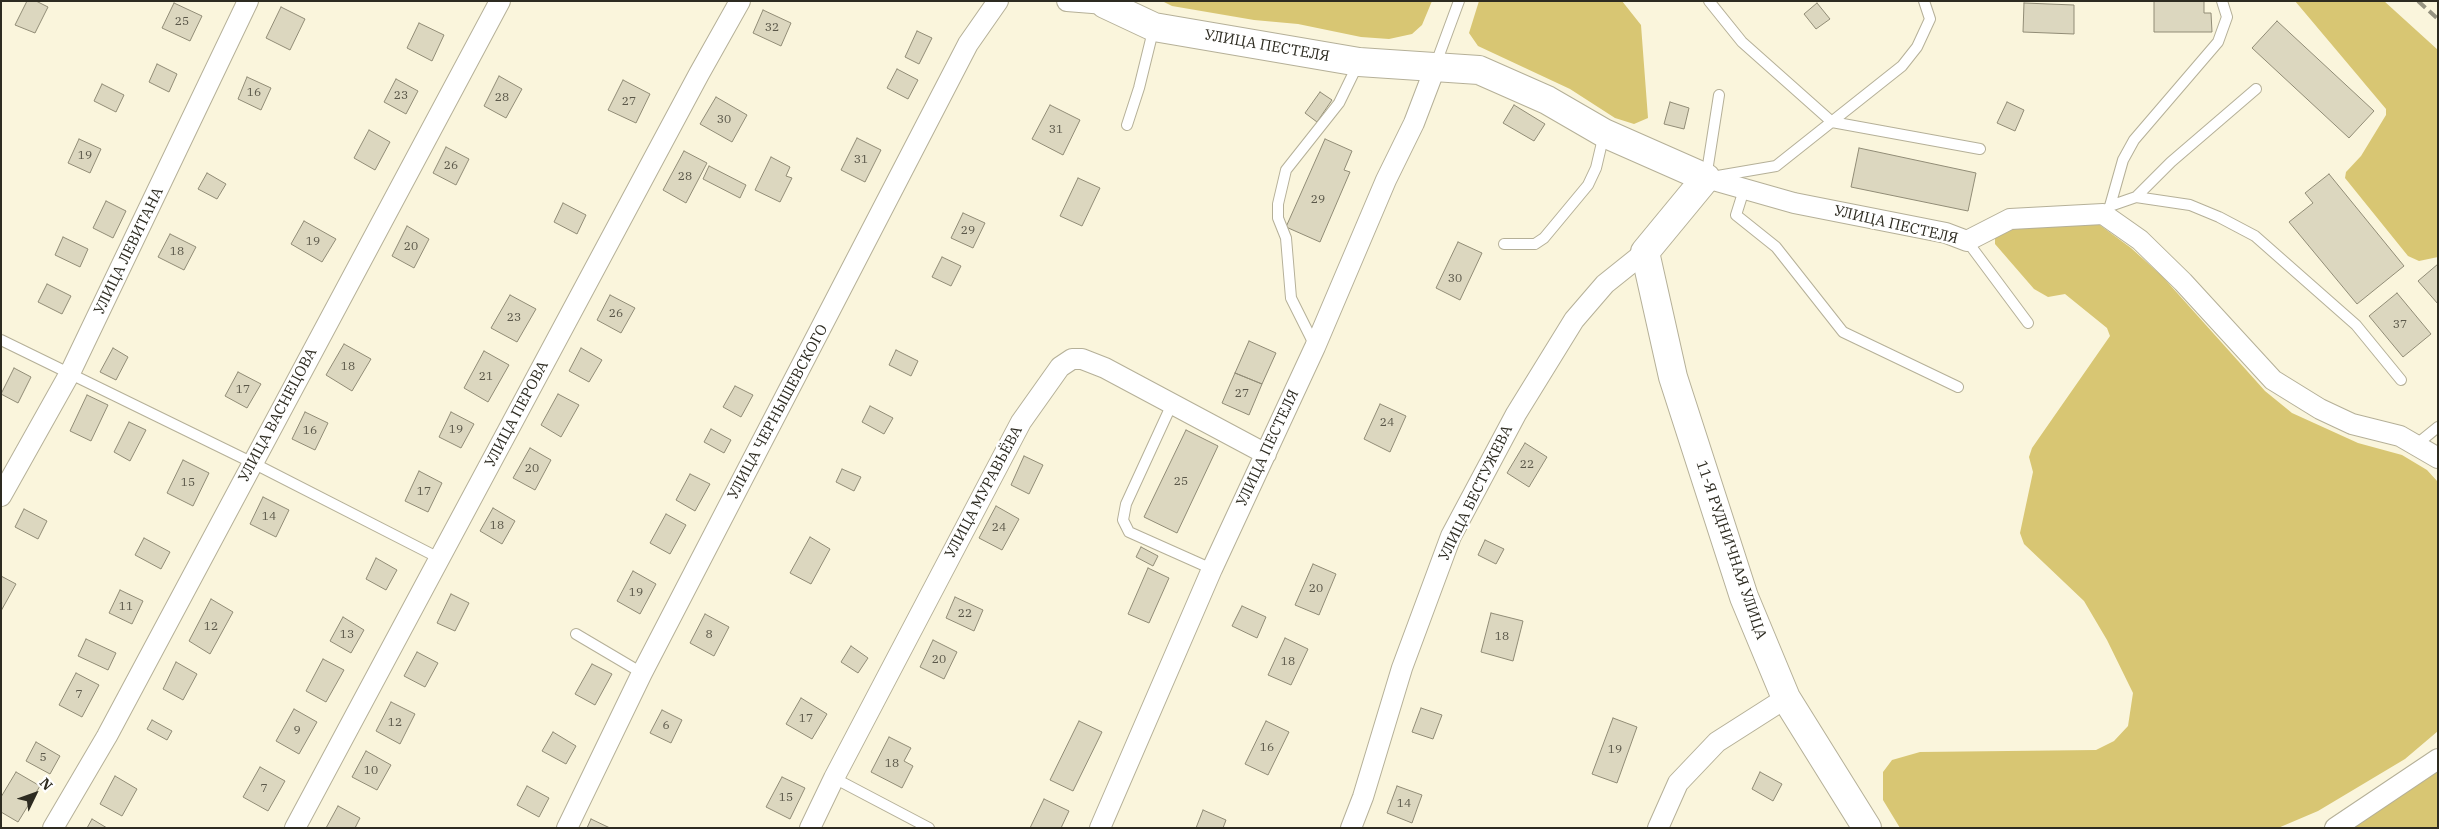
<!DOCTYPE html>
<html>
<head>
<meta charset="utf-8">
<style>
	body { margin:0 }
	#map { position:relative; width:2439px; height:829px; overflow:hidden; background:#faf5dc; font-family:"IBM Plex Serif",serif }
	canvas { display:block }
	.frame { position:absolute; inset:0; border:2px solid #2d2b21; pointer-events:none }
	.north { position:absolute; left:10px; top:769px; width:50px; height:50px; -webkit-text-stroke:4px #fff; paint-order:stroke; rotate:48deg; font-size:14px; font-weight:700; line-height:20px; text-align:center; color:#2d2b21 }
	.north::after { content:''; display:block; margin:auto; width:18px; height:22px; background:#2d2b21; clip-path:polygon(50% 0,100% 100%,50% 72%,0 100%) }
</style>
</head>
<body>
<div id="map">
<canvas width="2439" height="829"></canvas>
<div class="frame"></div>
<div class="north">N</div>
</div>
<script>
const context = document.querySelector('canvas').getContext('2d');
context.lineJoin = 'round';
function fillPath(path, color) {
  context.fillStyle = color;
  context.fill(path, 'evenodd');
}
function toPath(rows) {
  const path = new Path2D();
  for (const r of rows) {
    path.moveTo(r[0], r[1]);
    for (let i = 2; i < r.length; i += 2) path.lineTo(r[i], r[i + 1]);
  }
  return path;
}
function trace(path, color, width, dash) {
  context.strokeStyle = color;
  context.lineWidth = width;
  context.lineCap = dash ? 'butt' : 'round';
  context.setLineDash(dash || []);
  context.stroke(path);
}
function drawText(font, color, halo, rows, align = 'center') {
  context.font = font + ' "IBM Plex Serif",serif';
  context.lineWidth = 5;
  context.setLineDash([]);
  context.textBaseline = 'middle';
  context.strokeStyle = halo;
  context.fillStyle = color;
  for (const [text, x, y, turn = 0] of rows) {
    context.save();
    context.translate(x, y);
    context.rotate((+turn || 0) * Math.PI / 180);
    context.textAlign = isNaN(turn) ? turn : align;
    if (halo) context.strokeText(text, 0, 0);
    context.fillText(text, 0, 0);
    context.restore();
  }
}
fillPath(toPath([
	[1162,1,1432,1,1422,25,1412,34,1389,39,1361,37,1298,24,1254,20,1172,6],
	[1479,1,1622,1,1641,25,1648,118,1634,124,1615,118,1570,89,1478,46,1469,33],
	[2295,1,2384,1,2438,50,2438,257,2419,261,2408,256,2345,178,2346,172,2361,156,2386,115,2386,109],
	[2093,220,2131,248,2162,276,2265,391,2292,413,2358,443,2402,455,2427,470,2438,482,2438,731,2405,759,2318,811,2278,828,1900,828,1883,800,1883,772,1892,760,1920,752,2096,750,2114,741,2128,726,2133,693,2107,640,2084,601,2024,544,2020,533,2033,472,2029,457,2032,448,2110,336,2107,328,2065,294,2048,297,2034,289,1995,244,1995,230],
	[2438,767,2438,828,2349,828]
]), '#d8c673');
const building = toPath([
	[27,1,36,1,48,7,35,33,15,25,27,1],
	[2154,1,2204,1,2204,13,2211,13,2212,32,2154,32,2154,1],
	[174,3,202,16,190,41,162,28,174,3],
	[1817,3,1830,19,1816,29,1804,14,1817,3],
	[2024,3,2074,5,2074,34,2023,32,2024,3],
	[281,7,305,19,290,50,266,38,281,7],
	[763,10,791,23,781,46,753,33,763,10],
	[2277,21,2374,111,2349,138,2252,48,2277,21],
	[419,23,444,35,432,61,407,48,419,23],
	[917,31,932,38,919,64,905,57,917,31],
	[157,64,177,74,169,92,149,82,157,64],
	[897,69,918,80,908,99,887,88,897,69],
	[499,76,522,89,506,118,484,106,499,76],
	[247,77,271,88,261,110,238,99,247,77],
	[396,79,418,91,406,114,384,102,396,79],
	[623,80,650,94,636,123,608,110,623,80],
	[102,84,124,95,116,112,94,101,102,84],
	[1320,92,1332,100,1317,122,1305,113,1320,92],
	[716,97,747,115,732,142,700,124,716,97],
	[1670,102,1689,108,1684,129,1664,124,1670,102],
	[2007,102,2024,110,2015,131,1997,123,2007,102],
	[1050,105,1080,120,1063,155,1032,139,1050,105],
	[1514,105,1545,124,1534,141,1503,123,1514,105],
	[369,130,390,142,375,170,354,158,369,130],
	[857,138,881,150,865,182,841,170,857,138],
	[79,139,101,149,90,173,68,163,79,139],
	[1325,139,1352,151,1344,170,1350,172,1320,242,1286,227,1325,139],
	[446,147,469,159,456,185,433,173,446,147],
	[1859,148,1976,173,1968,211,1851,187,1859,148],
	[684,151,707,163,686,203,663,190,684,151],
	[771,157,790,167,786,176,792,178,780,202,755,190,771,157],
	[709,166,746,185,740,198,703,179,709,166],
	[207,173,226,184,217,199,198,189,207,173],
	[2329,174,2404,266,2357,304,2289,222,2313,203,2305,193,2329,174],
	[1078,178,1100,188,1082,226,1060,216,1078,178],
	[106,201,126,211,113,238,93,228,106,201],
	[563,203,586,215,577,234,554,222,563,203],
	[963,213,985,223,973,248,951,238,963,213],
	[304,221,336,239,322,262,291,244,304,221],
	[407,226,429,239,414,268,392,256,407,226],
	[170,234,196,247,184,270,158,257,170,234],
	[63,237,88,249,80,267,55,255,63,237],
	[1458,242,1482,253,1460,300,1436,288,1458,242],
	[942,257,961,266,951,286,932,277,942,257],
	[2438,264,2438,304,2418,281,2438,264],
	[47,284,71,296,62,314,38,302,47,284],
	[2397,293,2431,334,2403,357,2369,316,2397,293],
	[510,295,536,309,517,342,491,328,510,295],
	[610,295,635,308,621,333,597,320,610,295],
	[1249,341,1276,353,1262,384,1235,373,1249,341],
	[344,344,371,359,352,391,326,375,344,344],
	[113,348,128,357,116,380,100,372,113,348],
	[581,348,602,360,589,382,569,371,581,348],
	[896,350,918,361,911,376,889,365,896,350],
	[484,351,509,365,488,402,464,388,484,351],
	[14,368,31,377,18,403,1,394,14,368],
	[238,372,261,384,247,408,225,396,238,372],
	[1235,373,1262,384,1249,415,1222,403,1235,373],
	[735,386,753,395,741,417,723,407,735,386],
	[558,394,579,405,561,437,541,425,558,394],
	[87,395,108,405,91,441,70,431,87,395],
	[1380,404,1406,416,1390,452,1364,439,1380,404],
	[870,406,893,418,884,434,862,422,870,406],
	[305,412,328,423,315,450,292,439,305,412],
	[451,412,474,424,461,448,439,437,451,412],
	[129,422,146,430,130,461,114,452,129,422],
	[711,429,731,440,724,453,704,442,711,429],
	[1186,430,1218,446,1177,533,1144,517,1186,430],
	[1525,443,1547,457,1529,487,1507,473,1525,443],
	[530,448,551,460,535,490,513,478,530,448],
	[1024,456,1043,465,1029,494,1011,485,1024,456],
	[183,460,209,473,193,506,167,493,183,460],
	[842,469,861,477,854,491,836,482,842,469],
	[419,471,442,483,428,512,405,501,419,471],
	[690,474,710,484,695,511,676,500,690,474],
	[263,497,289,510,276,537,250,524,263,497],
	[996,506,1019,519,1002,550,979,538,996,506],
	[493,508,515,521,502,544,480,531,493,508],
	[24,509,47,521,38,539,15,527,24,509],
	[666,514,686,525,670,554,650,543,666,514],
	[810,537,830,549,811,584,790,573,810,537],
	[144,538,170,552,161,569,135,555,144,538],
	[1485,540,1504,549,1496,564,1478,555,1485,540],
	[1141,547,1158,556,1153,566,1136,557,1141,547],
	[376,558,397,570,386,590,366,579,376,558],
	[1313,564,1336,574,1319,615,1295,605,1313,564],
	[1148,568,1169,578,1149,623,1128,614,1148,568],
	[633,571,656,584,640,614,617,601,633,571],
	[1,576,16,584,1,611,1,576],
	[120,590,143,601,132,624,109,613,120,590],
	[451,594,469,603,455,631,437,623,451,594],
	[955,597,983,610,974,631,946,618,955,597],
	[211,599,233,612,210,654,189,641,211,599],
	[1242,606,1266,617,1257,638,1232,626,1242,606],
	[1491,613,1523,621,1513,661,1481,652,1491,613],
	[705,614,729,627,714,656,690,643,705,614],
	[343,617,364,630,351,653,330,641,343,617],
	[1285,638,1308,649,1291,685,1268,675,1285,638],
	[86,639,116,653,108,670,78,656,86,639],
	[933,640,957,652,944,679,920,667,933,640],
	[851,646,868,658,858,673,841,662,851,646],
	[417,652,438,663,425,687,404,676,417,652],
	[323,659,344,670,326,702,306,691,323,659],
	[176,662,197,674,183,700,163,689,176,662],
	[592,664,612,674,595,705,575,694,592,664],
	[76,673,99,685,82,717,59,705,76,673],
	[801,698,827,714,812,739,786,724,801,698],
	[391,702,415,714,400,744,376,731,391,702],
	[1421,708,1442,715,1433,739,1412,732,1421,708],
	[294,709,317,722,299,754,276,741,294,709],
	[662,710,682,720,671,743,650,733,662,710],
	[1613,718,1637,727,1617,783,1592,774,1613,718],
	[152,720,172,731,167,740,147,729,152,720],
	[1079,721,1102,732,1073,791,1050,780,1079,721],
	[1266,721,1289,732,1268,775,1245,764,1266,721],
	[553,732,576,746,566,764,542,751,553,732],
	[889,737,911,748,904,761,913,766,902,788,871,772,889,737],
	[36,742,60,756,50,774,26,761,36,742],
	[366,751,391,765,377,790,352,777,366,751],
	[260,767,285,781,268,811,243,797,260,767],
	[16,772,40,786,18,822,1,812,1,797,16,772],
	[1760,772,1782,784,1773,801,1752,789,1760,772],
	[115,776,137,789,122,816,100,804,115,776],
	[782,777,805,788,790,819,766,807,782,777],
	[527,786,549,798,539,817,517,805,527,786],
	[1397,786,1422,795,1412,823,1387,813,1397,786],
	[1044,799,1069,811,1061,828,1030,828,1044,799],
	[338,806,360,818,355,828,326,828,338,806],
	[1203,810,1226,820,1223,828,1196,828,1203,810],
	[92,819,107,828,87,828,92,819],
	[591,819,610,828,587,828,591,819]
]);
fillPath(building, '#dcd7bf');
trace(building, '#918c76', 1);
const service = toPath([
	[1709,1,1742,42,1832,122,1980,149],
	[1435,66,1459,1],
	[1719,95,1706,178,1776,166,1902,66,1917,47,1930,19,1924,1],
	[1127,125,1139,88,1154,27],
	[1742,187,1742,196,1736,215,1776,247,1843,332,1958,387],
	[2136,197,2190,205,2219,217,2255,236,2356,325,2401,380],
	[2110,206,2123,160,2134,140,2218,42,2227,17,2222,1],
	[2107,210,2110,206,2136,197,2171,162,2256,89],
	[1967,241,2028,323],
	[1504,244,1535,244,1544,238,1588,185,1596,168,1604,134],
	[1,340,253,463,439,558],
	[1315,346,1291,298,1286,238,1278,218,1278,204,1286,170,1339,103,1358,64],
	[1171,406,1126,504,1123,520,1129,532,1212,569],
	[2417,444,2438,427],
	[576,634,642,673],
	[834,778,929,828]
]);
const minor = toPath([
	[1067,1,1105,4],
	[1706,178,1794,203,1946,233,1967,241,2010,219,2103,214,2140,240,2183,282,2273,380,2320,409,2352,424,2400,436,2438,458],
	[1,496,70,373,248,1],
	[53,828,107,736,500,1],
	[295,828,699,74,740,1],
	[567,828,642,673,968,44,998,1],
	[810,828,834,778,1021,422,1060,367,1072,359,1082,359,1105,368,1266,454],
	[1100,828,1212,569,1315,347,1386,180,1414,123,1435,68],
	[1351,828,1363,797,1402,668,1451,536,1516,414,1574,320,1605,284,1645,252],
	[1658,828,1678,783,1717,742,1786,698],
	[2335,828,2438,759]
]);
const secondary = toPath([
	[1104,1,1105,4,1154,27,1359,62,1479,70,1547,100,1604,133,1706,178,1645,252,1673,377,1744,597,1786,698,1867,828]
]);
trace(service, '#b5b098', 12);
trace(minor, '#b5b098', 22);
trace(secondary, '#b5b098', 30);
trace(service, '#fff', 10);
trace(minor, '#fff', 20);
trace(secondary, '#fff', 28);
trace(toPath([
	[2418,1,2438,19]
]), '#969381', 4, [10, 5]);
drawText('12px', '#595648', null, [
	["25",182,22],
	["32",772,28],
	["16",254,93],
	["23",401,96],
	["28",502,98],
	["27",629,102],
	["30",724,120],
	["31",1056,130],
	["19",85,156],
	["31",861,160],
	["26",451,166],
	["28",685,177],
	["29",1318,200],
	["29",968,231],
	["19",313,242],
	["20",411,247],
	["18",177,252],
	["30",1455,279],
	["26",616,314],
	["23",514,318],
	["37",2400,325],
	["18",348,367],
	["21",486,377],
	["17",243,390],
	["27",1242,394],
	["24",1387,423],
	["19",456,430],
	["16",310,431],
	["22",1527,465],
	["20",532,469],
	["25",1181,482],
	["15",188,483],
	["17",424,492],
	["14",269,517],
	["18",497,526],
	["24",999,528],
	["20",1316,589],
	["19",636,593],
	["11",126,607],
	["22",965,614],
	["12",211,627],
	["13",347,635],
	["8",709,635],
	["18",1502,637],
	["20",939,660],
	["18",1288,662],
	["7",79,695],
	["17",806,719],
	["12",395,723],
	["6",666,726],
	["9",297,731],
	["16",1267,748],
	["19",1615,750],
	["5",43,758],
	["18",892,764],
	["10",371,771],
	["7",264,789],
	["15",786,798],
	["14",1404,804]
]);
drawText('15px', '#2d2b21', '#fff', [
	["УЛИЦА ПЕСТЕЛЯ",1267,46,10],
	["УЛИЦА ПЕСТЕЛЯ",1896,225,13],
	["УЛИЦА ЛЕВИТАНА",129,251,-64],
	["УЛИЦА ЧЕРНЫШЕВСКОГО",778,412,-62],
	["УЛИЦА ПЕРОВА",517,414,-62],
	["УЛИЦА ВАСНЕЦОВА",278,415,-62],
	["УЛИЦА ПЕСТЕЛЯ",1268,448,-65],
	["УЛИЦА МУРАВЬЁВА",984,492,-62],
	["УЛИЦА БЕСТУЖЕВА",1476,493,-64],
	["11-Я РУДНИЧНАЯ УЛИЦА",1731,550,71]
]);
</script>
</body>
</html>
